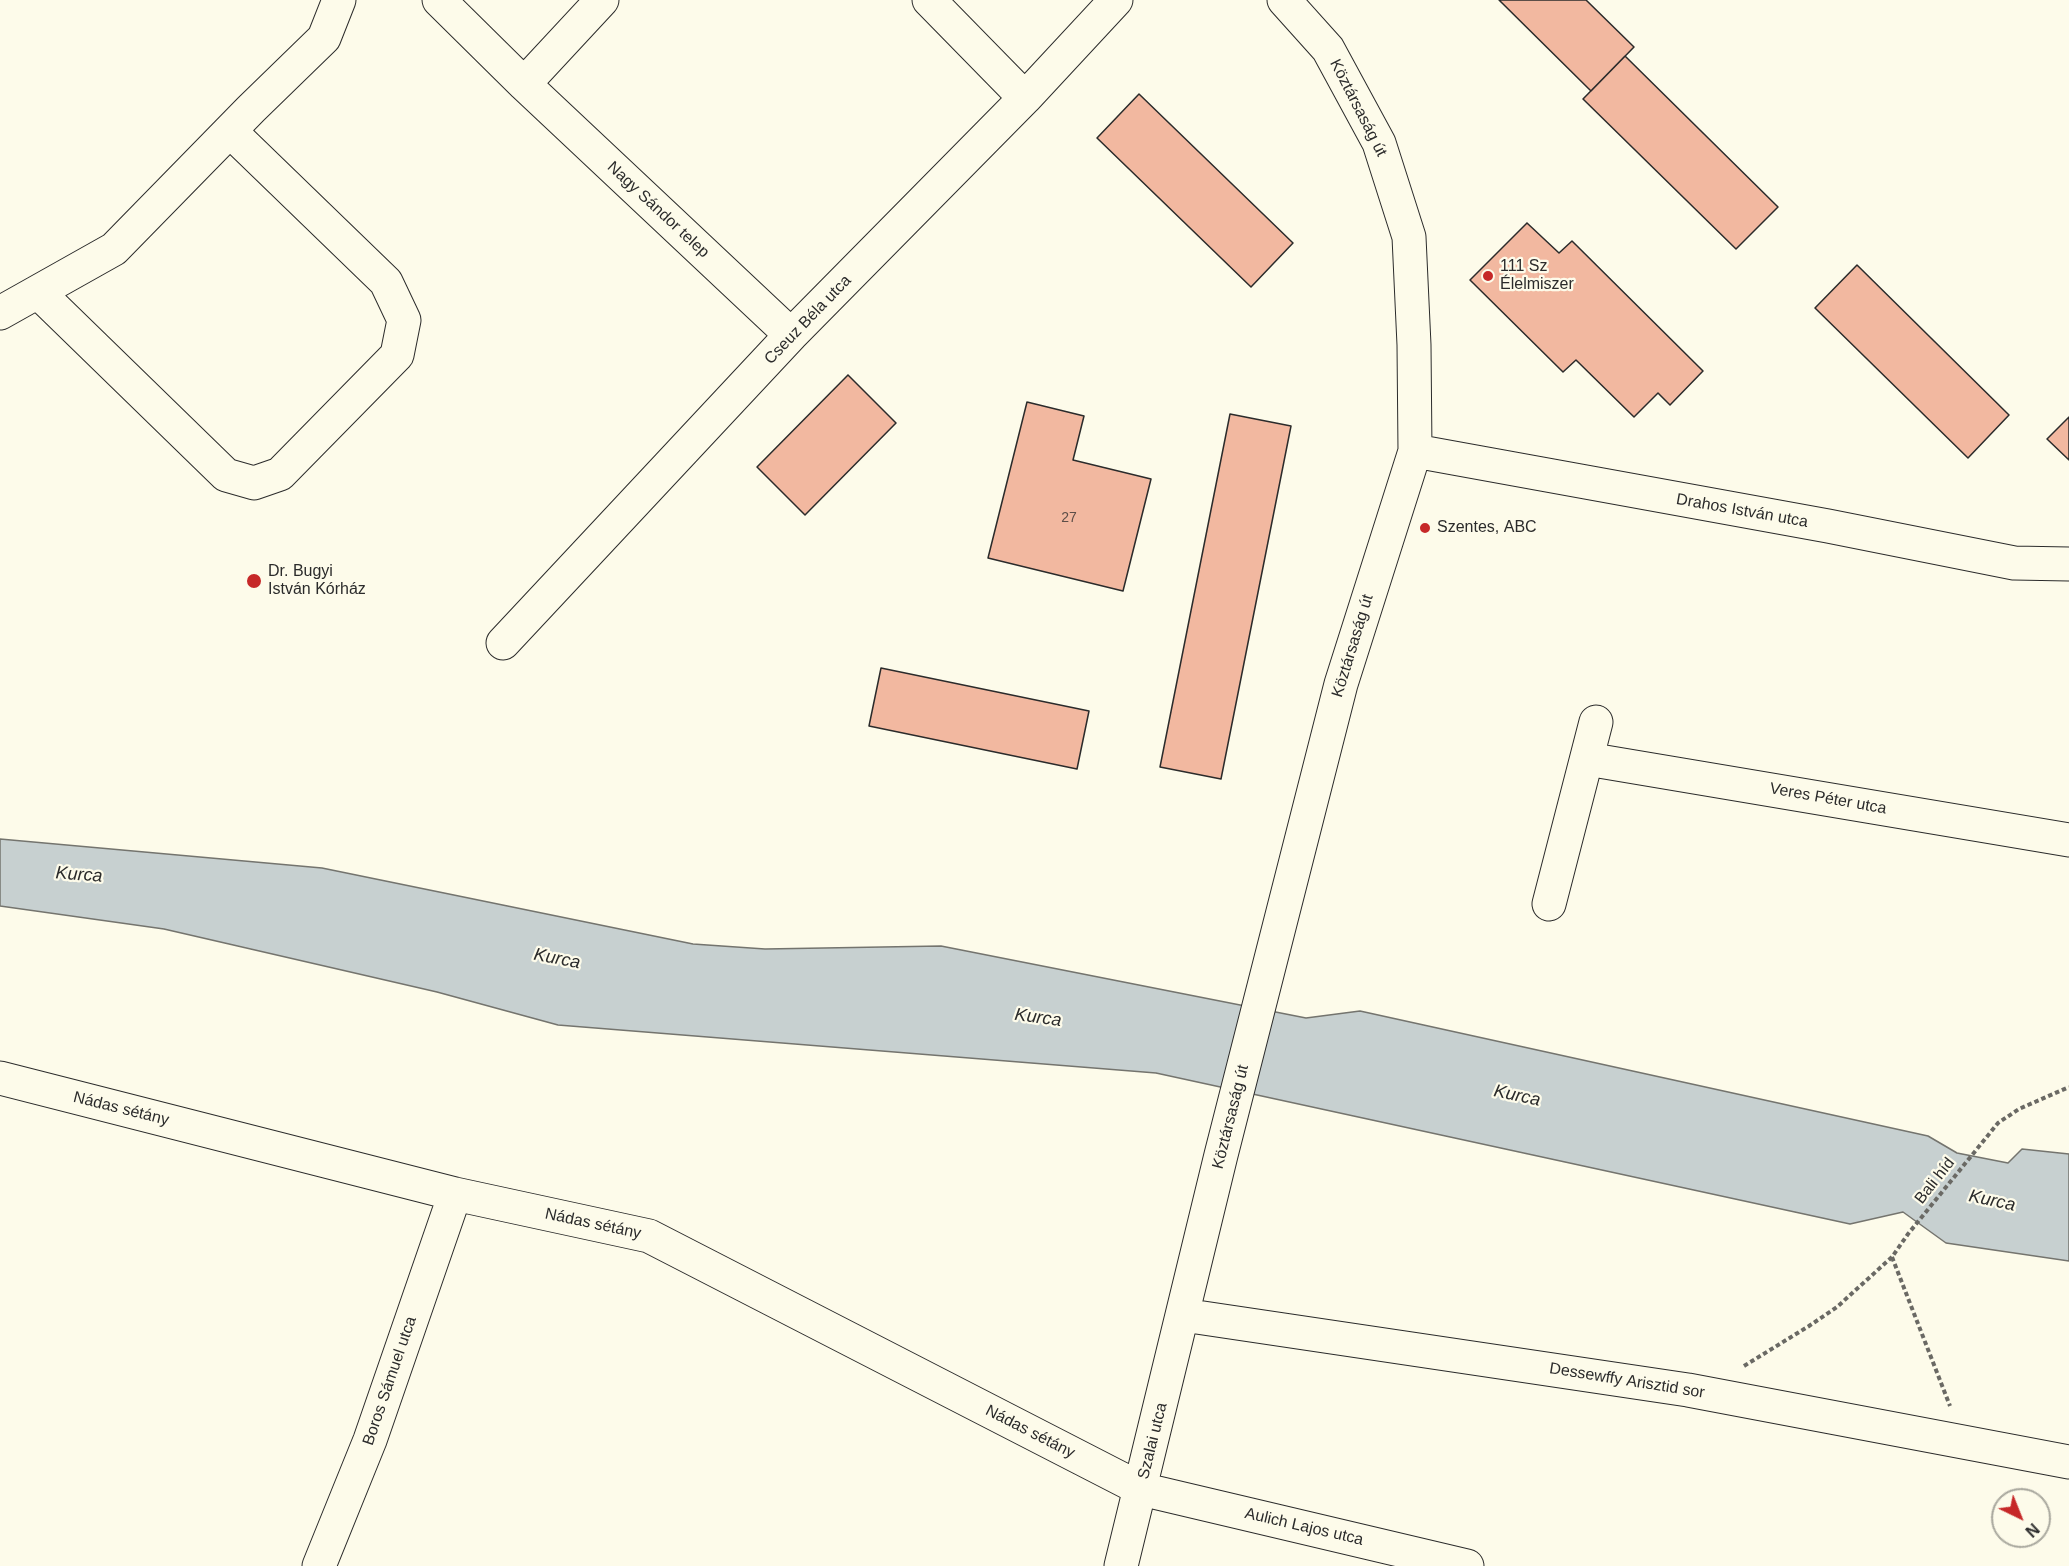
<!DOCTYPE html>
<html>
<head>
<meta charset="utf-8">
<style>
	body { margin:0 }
	#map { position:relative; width:2069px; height:1566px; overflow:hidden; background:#fdfbea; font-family:Helvetica,sans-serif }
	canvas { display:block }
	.north { position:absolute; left:1991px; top:1488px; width:60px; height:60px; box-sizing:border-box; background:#fdfbea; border:2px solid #a9a89e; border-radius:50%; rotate:137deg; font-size:16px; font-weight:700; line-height:24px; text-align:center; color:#2b2b2b }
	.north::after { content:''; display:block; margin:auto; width:21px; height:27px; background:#c62828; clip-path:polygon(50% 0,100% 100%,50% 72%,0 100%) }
</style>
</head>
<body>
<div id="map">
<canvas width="2069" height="1566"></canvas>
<div class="north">N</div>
</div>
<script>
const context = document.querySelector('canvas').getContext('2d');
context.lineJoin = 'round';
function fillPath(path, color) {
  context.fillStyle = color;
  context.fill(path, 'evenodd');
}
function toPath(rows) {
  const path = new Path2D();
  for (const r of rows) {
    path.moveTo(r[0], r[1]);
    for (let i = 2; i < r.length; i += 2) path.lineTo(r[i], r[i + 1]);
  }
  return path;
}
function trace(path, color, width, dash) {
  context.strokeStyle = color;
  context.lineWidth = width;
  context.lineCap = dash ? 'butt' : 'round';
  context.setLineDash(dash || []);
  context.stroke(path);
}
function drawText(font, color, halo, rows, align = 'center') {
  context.font = font + ' Helvetica,sans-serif';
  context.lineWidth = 4.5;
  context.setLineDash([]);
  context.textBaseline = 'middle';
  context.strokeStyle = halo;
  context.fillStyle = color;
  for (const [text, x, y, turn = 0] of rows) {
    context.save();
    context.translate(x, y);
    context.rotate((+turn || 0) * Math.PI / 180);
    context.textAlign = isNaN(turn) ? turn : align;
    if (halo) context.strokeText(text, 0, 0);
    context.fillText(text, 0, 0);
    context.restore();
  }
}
const water = toPath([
	[0,839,322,868,693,944,765,949,941,946,1306,1018,1360,1011,1928,1136,1957,1153,2008,1163,2022,1149,2069,1154,2069,1261,1946,1243,1903,1212,1850,1224,1156,1073,558,1025,437,992,164,929,0,906,0,839]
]);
fillPath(water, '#c7d0d0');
trace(water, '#74746e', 1.5);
const building = toPath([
	[1499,0,1586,0,1634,47,1591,91,1499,0],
	[1625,56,1778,207,1736,249,1583,99,1625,56],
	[1139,94,1293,243,1251,287,1097,138,1139,94],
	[1527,223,1559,253,1572,241,1703,371,1670,405,1658,393,1634,417,1576,360,1563,372,1470,280,1527,223],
	[1857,265,2009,415,1968,458,1815,308,1857,265],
	[848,375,896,423,805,515,757,467,848,375],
	[1027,402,1084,416,1073,460,1151,479,1123,591,988,558,1027,402],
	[1230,414,1291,426,1221,779,1160,767,1230,414],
	[2069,417,2069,460,2047,439,2069,417],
	[881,668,1089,711,1077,769,869,726,881,668]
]);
fillPath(building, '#f2b8a0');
trace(building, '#2b2b2b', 1.5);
const minor = toPath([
	[439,0,524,84,791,335],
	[929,0,1025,98],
	[524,84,602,0],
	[38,292,226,475,254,483,280,474,397,355,404,320,386,282,230,131],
	[0,313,114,249,251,109,324,38,339,0],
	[1415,451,1828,526,2014,563,2069,564],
	[503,643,791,335,1025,98,1116,0],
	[1587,759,2069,840],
	[1549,904,1596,722],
	[0,1078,455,1194,649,1236,1141,1489,1467,1566],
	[1183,1315,1688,1390,2069,1462],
	[319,1566,370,1440,455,1194],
	[1121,1566,1221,1155,1341,684,1415,451,1414,345,1409,237,1379,143,1328,49,1284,0]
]);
trace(minor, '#2b2b2b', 35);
trace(toPath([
	[1892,1257,1950,1406],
	[1744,1366,1809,1326,1837,1307,1892,1257,1908,1234,1998,1123,2019,1109,2069,1087]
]), '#6a6964', 4, [4.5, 3]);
trace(minor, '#fdfbea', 33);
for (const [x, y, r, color] of [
	[1488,276,6,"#c62828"],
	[1425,528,6,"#c62828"],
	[254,581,8,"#c62828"]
]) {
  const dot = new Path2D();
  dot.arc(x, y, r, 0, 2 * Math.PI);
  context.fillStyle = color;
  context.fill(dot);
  trace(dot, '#fdfbea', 2);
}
drawText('14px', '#5d4e48', null, [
	["27",1069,518]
]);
drawText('16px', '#2b2b2b', '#fdfbea', [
	["Köztársaság út",1358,108,63],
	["Nagy Sándor telep",658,210,43],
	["Cseuz Béla utca",808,320,-46],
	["Drahos István utca",1742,511,10],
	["Köztársaság út",1353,646,-73],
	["Veres Péter utca",1828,799,10],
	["Nádas sétány",121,1109,14],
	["Köztársaság út",1231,1117,-76],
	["Bali híd",1935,1181,-52],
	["Nádas sétány",593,1224,12],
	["Boros Sámuel utca",390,1381,-71],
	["Dessewffy Arisztid sor",1627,1381,9],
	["Nádas sétány",1030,1432,27],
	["Szalai utca",1153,1441,-76],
	["Aulich Lajos utca",1304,1527,13]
]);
drawText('16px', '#2b2b2b', '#fdfbea', [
	["111 Sz",1500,267],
	["Élelmiszer",1500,285],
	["Szentes, ABC",1437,528],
	["Dr. Bugyi",268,572],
	["István Kórház",268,590]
], 'left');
drawText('italic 18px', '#2b2b2b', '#fdfbea', [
	["Kurca",79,875,4],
	["Kurca",557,959,11],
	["Kurca",1038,1018,8],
	["Kurca",1517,1096,12],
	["Kurca",1992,1201,12]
]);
</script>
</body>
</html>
